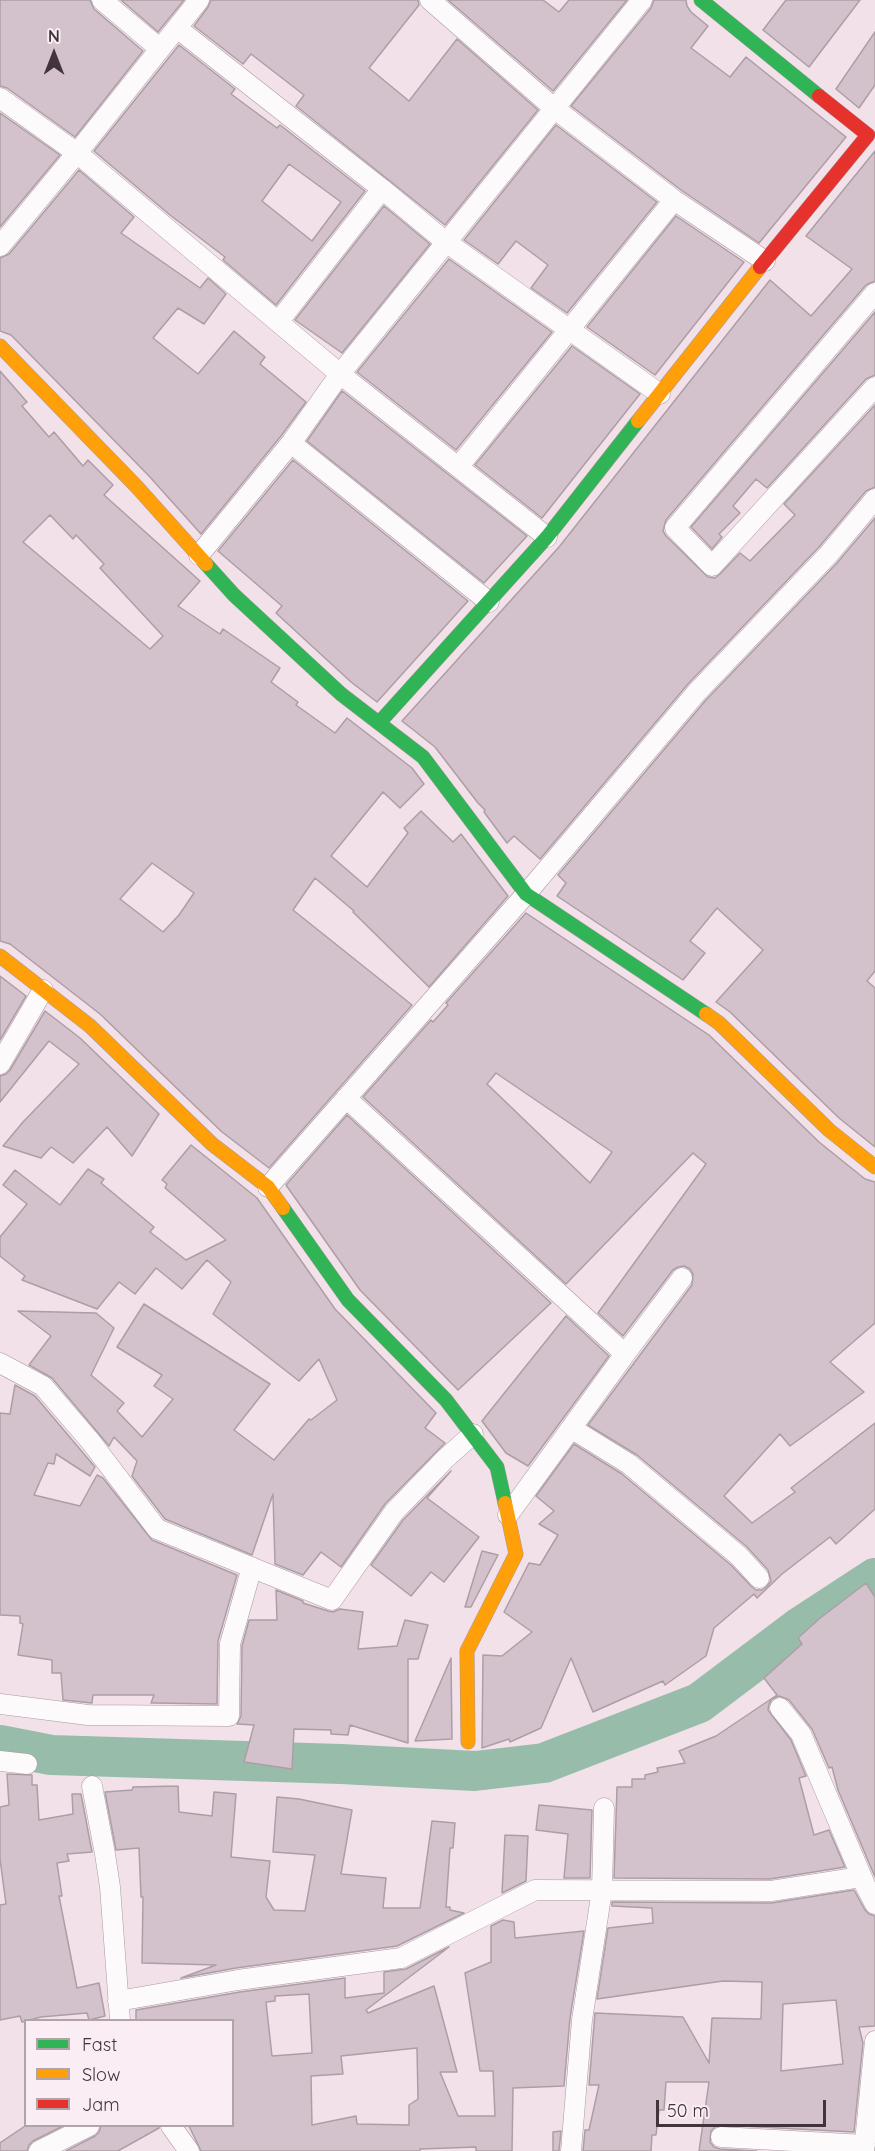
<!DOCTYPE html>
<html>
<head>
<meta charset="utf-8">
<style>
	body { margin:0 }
	#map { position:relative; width:875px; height:2151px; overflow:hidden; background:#f3e1ea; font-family:Quicksand,sans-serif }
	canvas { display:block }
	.legend { position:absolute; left:24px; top:2019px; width:210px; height:108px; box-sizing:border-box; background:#fbedf4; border:2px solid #b1a3aa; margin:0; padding:8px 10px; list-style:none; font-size:18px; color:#42343c }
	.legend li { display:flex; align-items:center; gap:12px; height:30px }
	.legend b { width:30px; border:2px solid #b1a3aa }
	.north { position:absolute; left:24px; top:24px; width:60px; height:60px; -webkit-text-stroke:4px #fbedf4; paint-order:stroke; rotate:0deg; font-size:16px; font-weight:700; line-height:24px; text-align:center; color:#42343c }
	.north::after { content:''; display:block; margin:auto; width:21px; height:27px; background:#42343c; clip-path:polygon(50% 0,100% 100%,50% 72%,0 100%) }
	.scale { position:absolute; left:656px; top:2100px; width:170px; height:27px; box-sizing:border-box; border:3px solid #42343c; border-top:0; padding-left:8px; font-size:18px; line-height:21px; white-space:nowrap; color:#42343c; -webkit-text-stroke:4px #fbedf4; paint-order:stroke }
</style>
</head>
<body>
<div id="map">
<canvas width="875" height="2151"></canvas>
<ul class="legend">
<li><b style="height:8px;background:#30b455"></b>Fast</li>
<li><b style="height:8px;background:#ff9f0a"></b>Slow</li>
<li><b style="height:8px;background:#e5322d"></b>Jam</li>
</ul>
<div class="north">N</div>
<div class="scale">50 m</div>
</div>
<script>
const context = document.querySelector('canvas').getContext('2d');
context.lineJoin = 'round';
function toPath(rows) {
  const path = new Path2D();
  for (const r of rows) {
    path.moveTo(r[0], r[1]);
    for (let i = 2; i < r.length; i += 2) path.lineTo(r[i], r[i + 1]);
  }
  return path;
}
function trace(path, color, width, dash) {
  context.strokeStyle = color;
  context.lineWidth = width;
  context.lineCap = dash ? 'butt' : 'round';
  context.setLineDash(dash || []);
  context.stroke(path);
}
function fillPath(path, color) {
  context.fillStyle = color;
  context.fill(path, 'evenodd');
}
trace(toPath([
	[0,1745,51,1755,341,1764,475,1771,544,1763,699,1703,800,1627,875,1578]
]), '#97bdaa', 40);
const building = toPath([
	[0,0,90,0,94,9,143,51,75,137,7,88,0,86,0,0],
	[121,0,184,0,158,32,121,0],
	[211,0,418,0,419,5,369,68,409,101,457,39,538,110,445,225,296,106,304,95,251,54,243,64,194,26,208,7,211,0],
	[448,0,543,0,559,12,569,0,627,0,553,91,448,0],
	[654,0,686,0,687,6,691,12,708,26,691,48,730,77,746,57,846,137,759,243,681,190,571,106,651,8,654,0],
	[786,0,860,0,809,67,763,30,786,0],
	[875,32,875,85,859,108,836,89,875,32],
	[179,45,235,89,231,94,277,128,280,125,365,191,276,305,223,260,225,257,170,215,94,151,179,45],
	[289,164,341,202,312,241,262,201,289,164],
	[0,113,60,155,0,227,0,113],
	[556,125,657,202,567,313,531,288,548,265,516,241,498,264,464,240,556,125],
	[875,151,875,281,866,285,666,520,663,531,666,536,708,577,715,578,720,574,740,553,750,561,795,515,784,504,875,405,875,487,866,491,819,547,688,684,540,859,514,836,507,843,484,812,485,810,478,803,435,747,402,721,559,547,770,280,811,316,852,269,806,236,875,151],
	[79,170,134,217,121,233,200,288,208,278,226,294,204,324,178,308,153,338,198,374,234,331,265,357,260,364,306,402,281,436,201,534,149,476,11,335,0,331,0,258,9,254,79,170],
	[384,206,430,244,342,353,295,320,384,206],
	[676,216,744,262,655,375,587,327,676,216],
	[449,259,552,332,456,450,357,372,449,259],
	[875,312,875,375,866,379,767,488,756,479,733,506,740,513,719,534,722,537,712,549,691,527,875,312],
	[572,346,640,394,542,518,475,465,572,346],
	[0,371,27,402,22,406,49,437,54,432,83,466,88,460,113,485,104,495,200,581,178,606,220,634,223,629,280,668,271,682,298,702,296,705,335,733,347,718,412,768,424,784,400,808,383,792,331,856,367,887,408,833,404,828,421,811,453,842,461,834,508,896,429,987,353,912,354,911,315,878,293,910,412,1005,269,1168,222,1132,100,1014,10,944,0,941,0,371],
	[50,515,73,539,76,535,104,564,100,568,163,636,150,649,23,542,50,515],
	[152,863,194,893,179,915,163,932,120,899,152,863],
	[342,391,527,536,484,583,307,441,342,391],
	[293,460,468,601,377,702,351,682,276,613,282,606,218,551,293,460],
	[875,518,875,971,867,981,875,988,875,1147,839,1118,730,1012,716,1002,763,950,717,908,690,941,705,953,683,980,557,896,566,883,558,875,706,700,837,563,875,518],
	[526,913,709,1035,819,1142,865,1179,875,1182,875,1323,830,1362,864,1392,790,1446,780,1434,724,1496,752,1523,795,1492,791,1488,875,1423,875,1509,836,1544,830,1537,782,1574,757,1598,754,1594,714,1628,706,1656,665,1685,663,1681,593,1712,571,1658,541,1728,510,1742,509,1739,482,1748,483,1655,502,1656,532,1632,504,1612,529,1563,540,1565,558,1535,539,1524,554,1511,536,1496,574,1444,622,1474,731,1565,751,1586,756,1590,762,1590,767,1586,771,1581,768,1570,747,1547,637,1455,588,1425,692,1285,693,1274,690,1269,684,1266,678,1267,673,1270,623,1336,598,1313,706,1164,693,1153,566,1284,363,1097,431,1020,433,1022,448,1005,446,1003,526,913],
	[496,1073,612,1152,590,1183,487,1084,496,1073],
	[0,976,26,996,0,1040,0,976],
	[45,1011,80,1038,159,1114,132,1156,107,1127,73,1163,51,1147,41,1158,3,1146,23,1122,79,1064,49,1041,0,1102,0,1076,6,1074,10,1070,45,1011],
	[347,1115,551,1303,458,1390,360,1290,286,1185,347,1115],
	[191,1145,257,1198,335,1309,436,1413,425,1428,445,1443,385,1504,341,1567,321,1552,303,1575,275,1564,273,1494,252,1555,165,1519,132,1476,137,1461,114,1437,109,1446,52,1378,29,1365,51,1336,18,1311,96,1313,114,1328,91,1375,124,1403,117,1411,142,1437,173,1399,154,1386,162,1375,117,1347,144,1304,270,1384,234,1430,274,1460,309,1419,311,1420,337,1400,319,1359,299,1381,213,1314,231,1282,207,1260,182,1289,156,1268,135,1294,119,1282,97,1309,22,1280,25,1276,0,1256,0,1237,27,1204,3,1185,15,1170,60,1205,88,1169,104,1179,101,1183,154,1227,150,1232,186,1260,226,1240,165,1188,167,1184,162,1180,191,1145],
	[566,1316,609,1356,528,1466,506,1453,482,1421,566,1316],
	[15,1385,35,1396,95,1467,90,1476,56,1454,54,1464,48,1463,34,1495,80,1506,97,1475,103,1478,152,1540,237,1575,218,1641,217,1704,154,1703,151,1703,154,1695,93,1695,92,1703,63,1700,61,1673,52,1673,52,1660,18,1655,23,1624,20,1623,20,1616,0,1615,0,1413,10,1414,15,1385],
	[451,1471,427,1498,479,1537,444,1582,431,1572,411,1596,371,1565,403,1520,451,1471],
	[482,1551,498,1555,471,1607,465,1607,482,1551],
	[866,1583,875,1597,875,1877,838,1790,832,1767,829,1768,812,1729,789,1700,779,1696,772,1699,769,1704,768,1710,791,1740,806,1776,799,1778,814,1835,829,1830,845,1867,770,1879,614,1878,617,1787,632,1787,632,1779,645,1779,645,1775,658,1772,657,1768,685,1763,679,1751,716,1736,777,1695,764,1678,802,1644,798,1638,819,1619,866,1583],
	[276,1590,303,1601,303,1603,328,1611,333,1612,340,1609,363,1612,358,1649,397,1646,405,1620,428,1625,418,1659,408,1659,408,1743,350,1725,348,1735,331,1734,331,1730,294,1729,292,1769,244,1762,254,1725,237,1724,241,1716,242,1646,249,1620,277,1620,276,1590],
	[451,1658,452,1739,415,1741,451,1658],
	[7,1774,32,1775,32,1785,37,1785,39,1820,73,1814,72,1794,81,1794,92,1852,67,1854,69,1861,57,1863,62,1896,59,1896,77,1988,99,1983,105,2016,89,2020,87,2013,41,2017,22,2022,20,2016,0,2020,0,1905,6,1904,0,1859,0,1807,9,1805,7,1774],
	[178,1786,179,1812,212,1816,214,1792,236,1794,231,1857,270,1861,266,1897,274,1910,305,1911,315,1855,273,1852,277,1797,299,1799,352,1810,341,1874,386,1878,383,1908,420,1908,432,1821,455,1823,453,1848,450,1848,446,1907,450,1907,450,1910,464,1913,397,1946,236,1968,181,1978,216,1965,142,1963,143,1897,141,1897,139,1848,116,1850,105,1792,132,1790,133,1787,178,1786],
	[539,1805,592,1810,590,1878,564,1878,568,1834,536,1830,539,1805],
	[505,1835,528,1836,526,1881,502,1893,505,1835],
	[854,1890,865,1910,869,1914,875,1916,875,2026,859,2027,863,2043,854,2132,721,2125,715,2127,711,2131,710,2142,714,2147,720,2149,757,2151,699,2151,709,2082,666,2082,664,2110,659,2110,656,2135,652,2135,651,2151,583,2151,585,2130,589,2130,599,2085,589,2085,595,2013,683,2017,709,2063,712,2018,761,2019,762,1982,723,1981,597,1999,608,1928,653,1923,652,1908,612,1906,612,1902,771,1903,854,1890],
	[836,2000,843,2064,781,2071,783,2004,836,2000],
	[503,1920,514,1922,515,1938,584,1931,570,2018,564,2086,513,2088,512,2151,476,2151,476,2147,420,2149,420,2151,201,2151,189,2126,232,2126,232,2020,136,2020,136,2010,240,1992,345,1978,345,1998,384,1993,384,1972,406,1969,449,1947,366,2010,368,2013,434,1986,457,2072,440,2072,458,2116,495,2116,493,2071,480,2071,465,1973,491,1962,491,1926,503,1920],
	[309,1994,312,2053,272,2056,266,2002,275,2001,275,1996,309,1994],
	[417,2048,418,2099,409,2105,409,2125,357,2124,356,2116,312,2125,311,2076,343,2074,341,2056,417,2048],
	[25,2126,63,2126,33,2141,29,2145,27,2151,0,2151,0,2143,25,2126],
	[101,2126,159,2126,159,2128,118,2151,66,2151,95,2136,99,2132,101,2126],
	[561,2131,559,2151,553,2151,553,2132,561,2131]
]);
fillPath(building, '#d3c1cb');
trace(building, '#ad9ea6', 1.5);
const street = toPath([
	[102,0,159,48],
	[430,0,555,109,674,200,765,261],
	[177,28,382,189,446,242,660,394],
	[0,98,77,153,340,374,547,537],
	[0,246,77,153,199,0],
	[875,293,675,528,712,566,875,387],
	[279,321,382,189],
	[291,443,489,602],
	[459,466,674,200],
	[199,555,291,443,340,374,642,0],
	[0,1064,43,990],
	[346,1098,625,1354,682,1278],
	[268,1187,526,894,697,692,828,555,875,499],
	[0,1363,43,1386,91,1442,157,1529,332,1600,394,1512,445,1459,473,1434],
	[571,1428,629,1464,739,1556,759,1578],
	[508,1515,625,1354],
	[0,1704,88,1715,229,1716,230,1644,252,1567],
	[780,1708,801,1734,866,1887,875,1904],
	[0,1761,27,1764],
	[92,1786,105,1854,110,1887,120,2020],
	[118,2001,238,1980,401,1958,535,1890,771,1891,861,1877],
	[171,2126,189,2151],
	[721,2137,865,2145],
	[39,2151,89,2126],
	[571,2151,582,2020,602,1890,604,1808],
	[864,2151,875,2041]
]);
const fast = toPath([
	[701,0,819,96],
	[206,564,234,595,341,694,423,757,526,894,706,1014],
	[379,723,547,537,638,421],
	[283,1208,348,1300,446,1400,497,1467,505,1503]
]);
const slow = toPath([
	[0,346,137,487,206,564],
	[638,421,760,267],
	[0,956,90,1026,212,1144,268,1187,283,1208],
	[706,1014,719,1023,829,1130,875,1167],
	[468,1742,467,1651,516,1554,505,1503]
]);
const jam = toPath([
	[760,267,868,135,819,96]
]);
trace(street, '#a799a0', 21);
trace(fast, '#a799a0', 15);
trace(slow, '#a799a0', 15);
trace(jam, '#a799a0', 15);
trace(street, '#fdfafc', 20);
trace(fast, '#30b455', 14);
trace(slow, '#ff9f0a', 14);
trace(jam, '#e5322d', 14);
</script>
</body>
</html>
